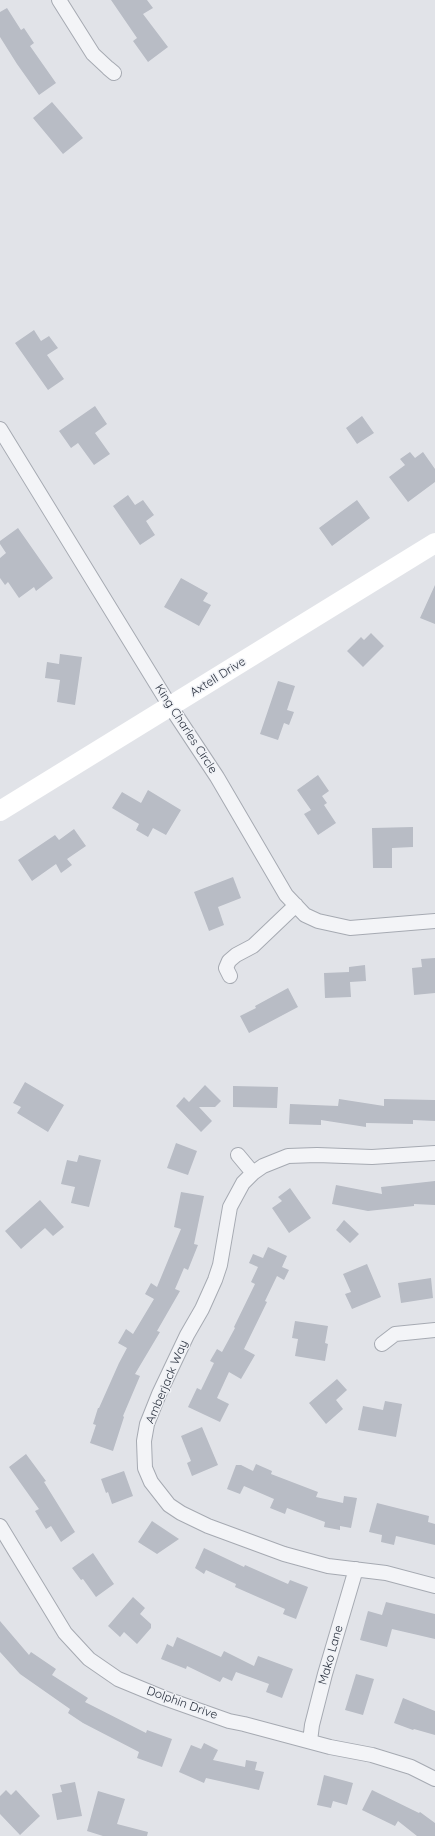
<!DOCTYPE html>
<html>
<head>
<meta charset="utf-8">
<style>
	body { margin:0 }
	canvas { display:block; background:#e1e3e8 }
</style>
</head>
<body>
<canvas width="435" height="1836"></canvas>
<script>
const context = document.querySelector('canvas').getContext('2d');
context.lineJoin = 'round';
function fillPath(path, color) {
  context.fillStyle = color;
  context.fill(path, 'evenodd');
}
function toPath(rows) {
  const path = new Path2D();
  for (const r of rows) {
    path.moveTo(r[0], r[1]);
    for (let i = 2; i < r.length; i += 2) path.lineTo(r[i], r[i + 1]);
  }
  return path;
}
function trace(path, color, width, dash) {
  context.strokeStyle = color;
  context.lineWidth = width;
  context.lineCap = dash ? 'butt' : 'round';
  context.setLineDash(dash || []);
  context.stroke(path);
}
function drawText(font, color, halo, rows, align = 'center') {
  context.font = font + ' Quicksand,sans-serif';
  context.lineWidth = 3;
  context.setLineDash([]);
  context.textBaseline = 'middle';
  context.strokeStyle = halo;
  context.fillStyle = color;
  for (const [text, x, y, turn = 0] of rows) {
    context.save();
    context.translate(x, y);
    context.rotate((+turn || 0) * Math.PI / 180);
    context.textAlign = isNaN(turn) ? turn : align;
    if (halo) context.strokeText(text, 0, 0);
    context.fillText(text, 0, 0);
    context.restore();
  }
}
fillPath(toPath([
	[111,0,147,0,153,8,143,14,168,47,148,62,133,41,137,38],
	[7,8,21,30,24,28,34,43,30,46,56,83,39,95,17,64,0,37,0,12],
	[52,102,83,138,63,154,33,118],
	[34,330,41,341,49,336,58,348,47,355,64,379,48,390,15,343],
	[95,406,107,424,95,433,110,454,94,465,78,443,71,448,59,431],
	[362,416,374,433,357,444,346,428],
	[410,452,415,458,423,452,435,469,435,482,408,502,389,477,405,465,400,459],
	[128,495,135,505,143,500,154,515,146,521,155,535,140,545,113,506],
	[357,500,370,518,332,546,319,528],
	[18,528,53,578,36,591,34,587,19,598,8,582,5,585,0,578,0,558,6,553,0,544,0,541],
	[181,578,208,593,203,601,211,605,199,626,164,607],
	[435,585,435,624,420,618],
	[371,633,384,646,363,667,347,651,361,637,364,640],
	[60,654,82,657,75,705,57,702,60,680,45,678,47,662,59,664],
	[278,681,295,686,287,710,294,712,289,725,284,723,278,740,260,734],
	[318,775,329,791,322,796,327,803,324,805,336,823,318,835,304,814,311,810,297,790],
	[148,790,181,810,166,835,153,828,148,837,136,830,139,824,112,808,122,792,141,803],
	[413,827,413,847,392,848,392,868,373,868,372,828],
	[74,829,86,846,67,859,72,865,61,873,56,864,32,881,18,860,55,835,59,840],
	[233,877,241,898,218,907,224,925,209,931,194,892],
	[435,958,435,993,414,995,412,968,422,967,421,959],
	[365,965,366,981,350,982,351,997,325,998,324,973,349,972,349,967],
	[288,988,298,1007,249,1033,240,1016,256,1008,255,1006],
	[25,1082,64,1105,48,1132,17,1113,21,1107,13,1103],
	[205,1085,221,1101,215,1107,199,1107,212,1121,201,1132,176,1106,184,1097,189,1102],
	[233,1086,278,1087,277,1108,233,1107],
	[339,1099,384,1106,384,1099,435,1100,435,1121,413,1120,413,1124,366,1123,366,1127,321,1120,321,1125,289,1124,290,1104,338,1106],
	[176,1143,197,1151,188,1175,167,1168],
	[79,1155,101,1160,89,1207,71,1203,75,1187,61,1184,67,1160,77,1162],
	[435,1181,435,1205,414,1204,414,1206,368,1211,332,1204,336,1185,382,1194,381,1187],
	[290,1188,311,1218,289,1233,272,1208,282,1201,278,1197],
	[181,1192,204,1196,194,1244,198,1245,188,1270,184,1268,175,1289,180,1291,157,1331,160,1332,135,1374,140,1376,123,1416,124,1417,113,1451,90,1443,96,1425,93,1424,98,1408,99,1408,119,1363,127,1348,118,1343,126,1329,133,1334,154,1299,145,1294,151,1283,157,1287,181,1229,174,1227],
	[40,1200,64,1227,53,1236,45,1228,21,1249,5,1231],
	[344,1220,359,1234,350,1243,336,1230],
	[268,1247,287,1256,282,1267,289,1270,284,1280,277,1276,265,1301,267,1302,244,1349,255,1355,241,1379,229,1372,217,1398,229,1404,220,1422,188,1407,197,1388,201,1390,214,1363,210,1361,217,1349,222,1352,235,1328,234,1327,255,1284,251,1282,258,1267,249,1263,253,1254,263,1258],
	[367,1264,381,1297,352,1309,345,1294,351,1292,343,1274],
	[431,1278,433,1298,401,1303,398,1283],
	[295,1321,328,1326,325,1343,328,1344,325,1361,295,1356,298,1339,292,1338],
	[337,1379,347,1390,336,1400,343,1409,326,1424,309,1403],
	[385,1401,402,1404,396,1437,358,1430,363,1406,383,1410],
	[202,1427,218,1465,192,1476,187,1463,191,1461,181,1436],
	[26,1454,46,1481,44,1482,75,1532,61,1542,51,1526,46,1529,35,1511,39,1509,9,1467],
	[256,1464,272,1471,271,1474,318,1492,316,1497,343,1503,344,1496,357,1498,351,1528,340,1526,340,1530,324,1527,325,1522,287,1508,285,1514,270,1508,274,1499,244,1486,240,1494,227,1489,236,1465,241,1465,253,1471],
	[124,1471,133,1496,112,1504,108,1492,106,1493,101,1479],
	[377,1503,429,1516,428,1522,435,1524,435,1545,396,1536,394,1545,381,1542,382,1535,369,1532],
	[152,1521,179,1539,157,1554,138,1542],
	[204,1548,244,1567,245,1565,288,1584,290,1580,308,1587,296,1619,283,1614,285,1609,235,1587,236,1584,206,1570,204,1574,195,1568],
	[93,1553,114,1584,96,1597,83,1579,81,1580,72,1568],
	[133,1597,145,1608,140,1614,151,1624,151,1628,137,1644,124,1632,120,1637,108,1626],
	[386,1602,435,1614,435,1639,392,1629,387,1647,360,1640,368,1611,382,1615],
	[0,1621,29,1655,31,1652,56,1669,52,1675,88,1698,85,1702,146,1733,147,1730,172,1739,162,1767,137,1758,139,1752,83,1723,68,1713,70,1709,20,1674,0,1652],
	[177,1637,221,1657,224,1651,254,1666,258,1656,293,1669,282,1698,266,1692,269,1684,236,1672,232,1681,223,1677,220,1682,187,1666,186,1669,161,1659,167,1644,173,1647],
	[356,1674,374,1679,363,1715,345,1710],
	[403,1698,435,1711,435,1735,414,1729,413,1730,394,1723],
	[204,1743,218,1750,213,1760,245,1767,246,1760,257,1762,255,1770,264,1772,259,1790,206,1778,204,1783,179,1772,191,1745,201,1749],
	[324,1775,353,1783,347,1805,333,1801,331,1808,317,1805],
	[75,1782,82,1816,57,1820,52,1794,62,1792,60,1785],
	[6,1790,11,1795,16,1790,40,1816,20,1835,0,1814,0,1796],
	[372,1790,419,1813,420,1812,435,1823,435,1836,417,1836,398,1821,395,1826,362,1810],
	[98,1791,125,1799,117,1824,148,1832,147,1836,103,1836,87,1831]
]), '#b8bcc5');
const street = toPath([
	[59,0,93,54,108,68,114,73],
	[0,429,170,706,217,777,286,895,305,915,318,921,350,928,435,921],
	[230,976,226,968,229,961,236,955,253,946,296,905],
	[435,1153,372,1157,317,1155,288,1156,263,1166,253,1173,243,1183,230,1207,220,1265,215,1280,202,1309,187,1335,159,1394,147,1424,144,1441,145,1468,151,1482,169,1505,181,1513,208,1526,284,1554,328,1566,386,1573,435,1586],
	[238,1155,253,1173],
	[382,1344,395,1334,435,1330],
	[0,1526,65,1633,89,1659,118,1679,164,1698,229,1721,244,1724,330,1747,372,1755,411,1767,435,1779],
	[310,1741,312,1725,325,1674,356,1569]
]);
trace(street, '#a6aab2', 16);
trace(street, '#f3f4f7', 14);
trace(toPath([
	[0,811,435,543]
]), '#fff', 20);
drawText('12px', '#2a313e', '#f0f2f6', [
	["Axtell Drive",218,677,-32],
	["King Charles Circle",186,729,57],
	["Amberjack Way",167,1382,-67],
	["Mako Lane",331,1655,-74],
	["Dolphin Drive",182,1703,20]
]);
</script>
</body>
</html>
